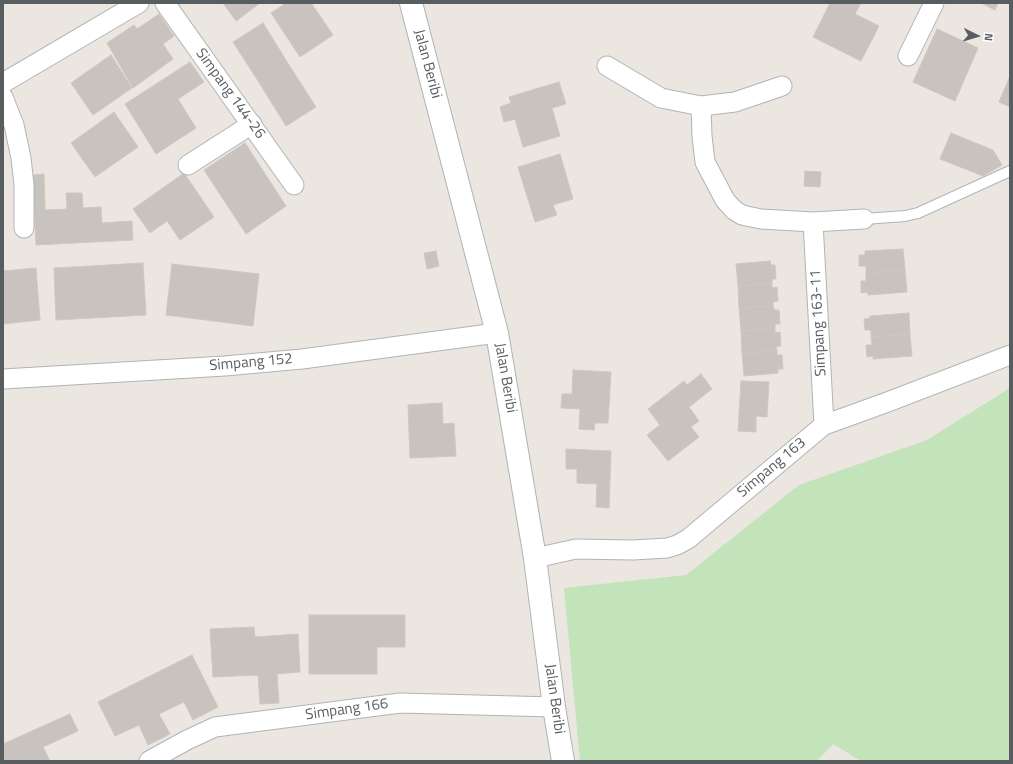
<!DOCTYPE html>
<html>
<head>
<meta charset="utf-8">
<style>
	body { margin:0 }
	#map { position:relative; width:1013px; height:764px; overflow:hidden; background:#ebe6df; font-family:"Titillium Web",sans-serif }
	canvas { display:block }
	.frame { position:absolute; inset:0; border:4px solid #585d60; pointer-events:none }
	.north { position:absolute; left:957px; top:16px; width:40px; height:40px; -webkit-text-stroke:3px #fff; paint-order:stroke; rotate:95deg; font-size:11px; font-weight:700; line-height:16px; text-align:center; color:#585d60 }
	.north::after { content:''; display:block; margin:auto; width:14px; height:18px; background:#585d60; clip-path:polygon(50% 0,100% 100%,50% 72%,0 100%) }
</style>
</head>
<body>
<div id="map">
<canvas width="1013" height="764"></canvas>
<div class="frame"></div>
<div class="north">N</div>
</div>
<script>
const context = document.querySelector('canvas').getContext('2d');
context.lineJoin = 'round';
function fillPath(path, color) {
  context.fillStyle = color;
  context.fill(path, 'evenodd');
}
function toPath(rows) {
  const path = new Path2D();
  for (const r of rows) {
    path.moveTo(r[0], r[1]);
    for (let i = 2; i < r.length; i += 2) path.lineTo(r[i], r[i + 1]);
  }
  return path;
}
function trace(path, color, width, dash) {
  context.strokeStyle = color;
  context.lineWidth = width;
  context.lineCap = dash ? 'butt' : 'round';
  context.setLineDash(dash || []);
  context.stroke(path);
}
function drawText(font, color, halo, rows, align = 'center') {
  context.font = font + ' "Titillium Web",sans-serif';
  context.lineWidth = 3.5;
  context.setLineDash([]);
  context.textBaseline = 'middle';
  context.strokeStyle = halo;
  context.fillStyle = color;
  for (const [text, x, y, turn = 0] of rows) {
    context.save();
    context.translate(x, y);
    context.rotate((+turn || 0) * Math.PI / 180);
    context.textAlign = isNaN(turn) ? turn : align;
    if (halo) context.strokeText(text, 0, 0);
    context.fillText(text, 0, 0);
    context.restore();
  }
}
fillPath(toPath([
	[1010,388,1010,761,861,761,833,744,817,761,580,761,564,588,686,575,799,485,927,440]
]), '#c3e3bb');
const building = toPath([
	[223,3,260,3,236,21,223,3],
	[286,3,311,3,333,35,300,57,271,13,286,3],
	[830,3,861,3,855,14,879,26,861,61,813,37,830,3],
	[981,3,998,3,995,10,981,3],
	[159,14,174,36,163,44,173,59,133,88,107,43,134,25,137,29,159,14],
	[263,23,289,65,260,84,233,42,263,23],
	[937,29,978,48,955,101,913,82,937,29],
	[111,55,132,88,93,115,71,83,111,55],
	[190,62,204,82,178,99,196,128,156,154,125,104,190,62],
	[289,65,316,107,286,126,260,84,289,65],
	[1010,76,1010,107,999,102,1010,76],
	[559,82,566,104,552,108,560,136,523,147,515,119,504,122,500,107,511,103,509,97,559,82],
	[114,112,138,147,95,177,71,143,114,112],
	[951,133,993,150,1002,165,983,176,940,159,951,133],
	[245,143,286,206,246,234,204,170,245,143],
	[560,154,573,199,553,205,557,215,535,222,518,167,560,154],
	[805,171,821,172,820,187,804,186,805,171],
	[184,173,214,217,180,240,167,221,150,233,133,209,184,173],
	[44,174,45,210,67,209,66,193,82,193,83,208,101,207,102,223,132,221,133,240,36,245,33,175,44,174],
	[903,249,905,270,866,273,866,266,859,266,859,255,865,255,865,251,903,249],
	[436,251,439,266,427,269,424,253,436,251],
	[770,261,771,265,775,265,776,279,772,279,772,283,738,286,736,264,770,261],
	[143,263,146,315,56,320,54,268,143,263],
	[172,264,259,274,253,326,166,315,172,264],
	[36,268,40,320,3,324,3,271,36,268],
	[905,270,907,292,868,295,867,292,861,293,861,281,866,281,866,273,905,270],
	[772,283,772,288,777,287,778,301,773,302,773,306,739,308,738,286,772,283],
	[773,306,774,310,779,310,780,324,775,324,775,328,741,331,739,308,773,306],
	[909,313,910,334,871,337,871,330,865,330,864,319,870,318,870,316,909,313],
	[775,328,775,333,780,332,781,346,776,347,777,351,742,353,741,331,775,328],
	[910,334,912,356,873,359,873,356,867,357,866,345,872,345,871,337,910,334],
	[777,351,777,355,782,355,783,369,778,369,778,373,744,376,742,353,777,351],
	[573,370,611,372,608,423,595,423,594,430,579,429,580,409,561,408,562,394,572,394,573,370],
	[701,374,712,389,689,407,699,421,691,427,699,437,668,461,647,435,660,425,648,409,684,381,687,385,701,374],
	[741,381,769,382,767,417,756,416,756,432,738,431,741,381],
	[442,403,443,424,454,423,456,456,410,458,408,405,442,403],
	[566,449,611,451,609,508,596,507,597,484,577,483,577,469,566,469,566,449],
	[309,615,405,615,405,647,377,647,377,674,309,674,309,615],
	[254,627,255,637,298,634,300,672,277,674,279,703,260,704,258,675,213,677,210,629,254,627],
	[192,655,218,707,193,720,184,702,159,714,170,734,148,745,139,725,115,736,98,702,192,655],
	[70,714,78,731,43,747,50,761,3,761,3,744,70,714]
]);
fillPath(building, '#c8c3be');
trace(building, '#d0c7be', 1);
const service = toPath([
	[864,219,905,216,918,213,1010,171]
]);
const minor = toPath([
	[165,3,294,185],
	[908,56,934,3],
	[607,66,661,98,701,106,735,102,782,86],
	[3,83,139,3],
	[3,97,14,125,21,158,24,185,24,228],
	[701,106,702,136,705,162,725,200,734,210,742,215,761,219,813,222,864,219],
	[188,165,252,124],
	[813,222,824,425],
	[3,379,225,366,302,359,497,333],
	[535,558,576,549,633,550,667,548,677,545,688,539,824,425,885,403,1010,355],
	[149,761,187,740,215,727,400,703,554,707]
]);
const secondary = toPath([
	[411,3,497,333,535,558,554,707,563,761]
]);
trace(service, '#b0b4b7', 12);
trace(minor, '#b0b4b7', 21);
trace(secondary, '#afb4b7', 24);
trace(service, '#fff', 10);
trace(minor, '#fff', 19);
trace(secondary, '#fff', 22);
drawText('15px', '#585d60', '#fff', [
	["Jalan Beribi",427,64,75],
	["Simpang 144-26",230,94,54],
	["Simpang 163-11",819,323,-93],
	["Simpang 152",251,363,-5],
	["Jalan Beribi",505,378,80],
	["Simpang 163",772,468,-40],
	["Jalan Beribi",554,699,82],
	["Simpang 166",347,710,-8]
]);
</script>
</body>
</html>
